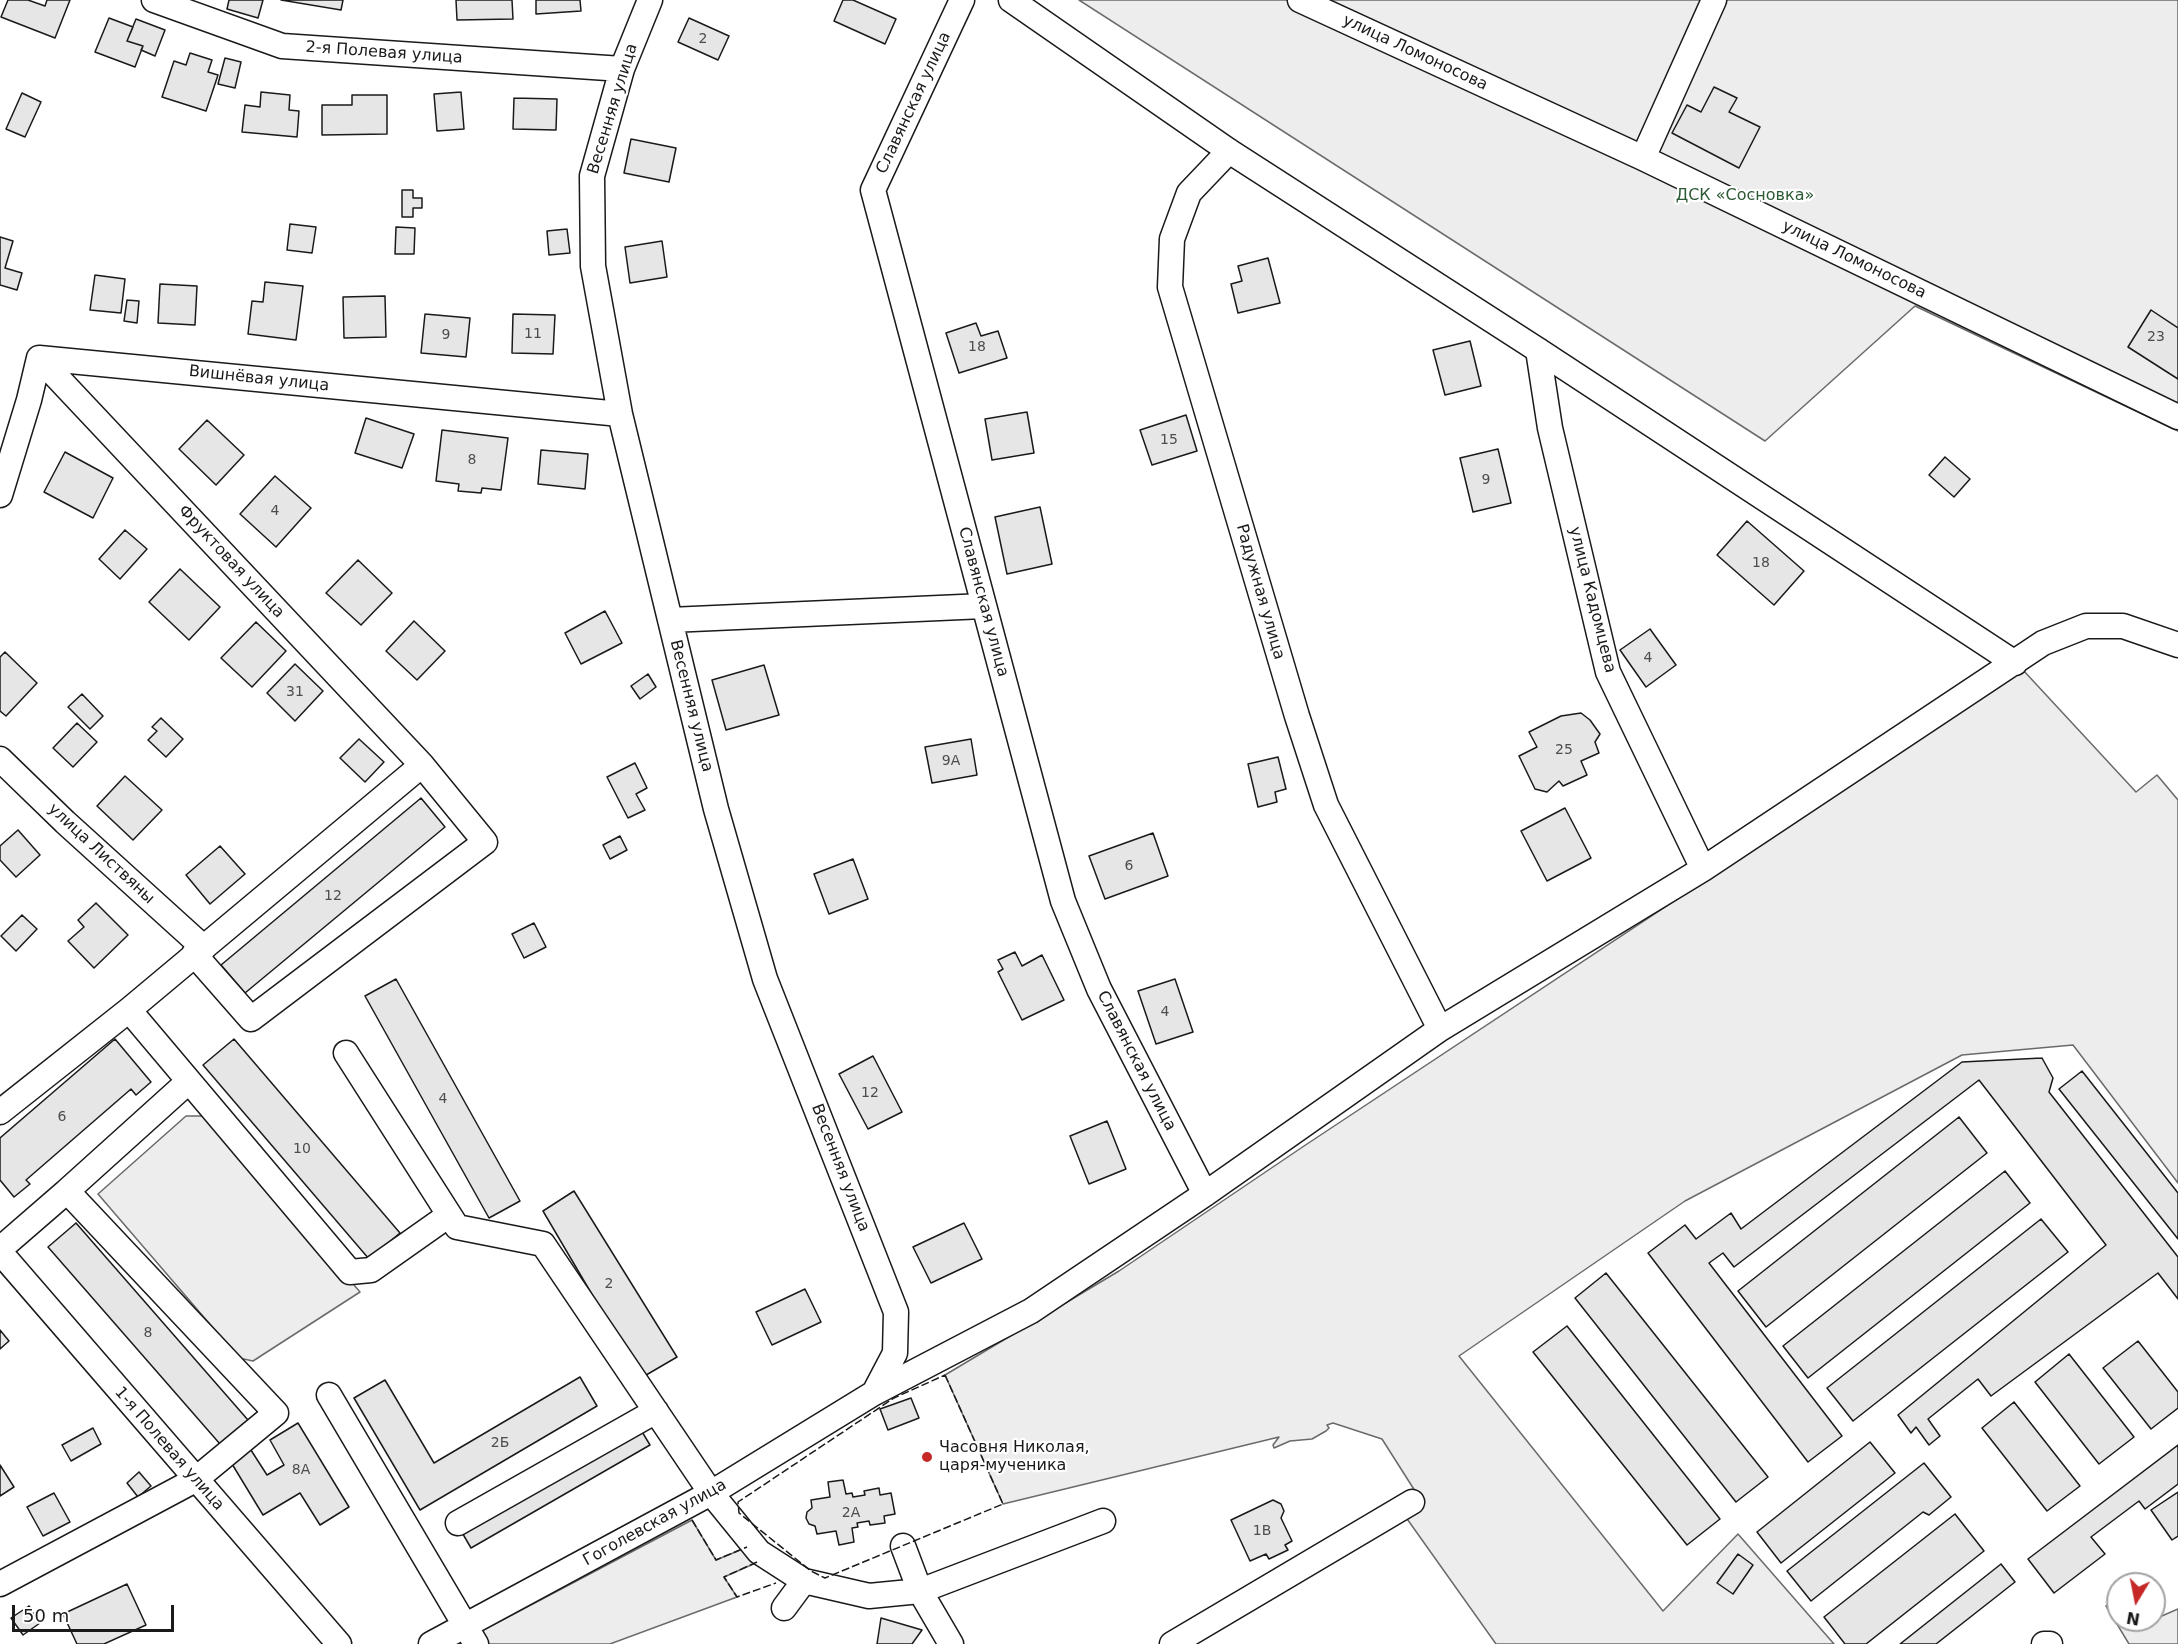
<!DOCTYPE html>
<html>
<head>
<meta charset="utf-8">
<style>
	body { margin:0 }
	#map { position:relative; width:2178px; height:1644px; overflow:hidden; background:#fff; font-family:"DejaVu Sans",sans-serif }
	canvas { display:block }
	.north { position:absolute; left:2106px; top:1572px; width:60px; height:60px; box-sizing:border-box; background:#fff; border:2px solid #a3a3a3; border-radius:50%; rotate:190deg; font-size:16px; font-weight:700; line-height:24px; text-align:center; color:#1a1a1a }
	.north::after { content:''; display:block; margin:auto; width:21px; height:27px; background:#c62828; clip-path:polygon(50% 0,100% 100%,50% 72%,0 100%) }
	.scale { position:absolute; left:12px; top:1605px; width:162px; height:27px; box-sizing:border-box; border:3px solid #1a1a1a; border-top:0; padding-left:8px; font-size:18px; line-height:21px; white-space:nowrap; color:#1a1a1a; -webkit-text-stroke:4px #fff; paint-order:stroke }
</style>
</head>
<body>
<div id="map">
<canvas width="2178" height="1644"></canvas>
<div class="north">N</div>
<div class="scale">50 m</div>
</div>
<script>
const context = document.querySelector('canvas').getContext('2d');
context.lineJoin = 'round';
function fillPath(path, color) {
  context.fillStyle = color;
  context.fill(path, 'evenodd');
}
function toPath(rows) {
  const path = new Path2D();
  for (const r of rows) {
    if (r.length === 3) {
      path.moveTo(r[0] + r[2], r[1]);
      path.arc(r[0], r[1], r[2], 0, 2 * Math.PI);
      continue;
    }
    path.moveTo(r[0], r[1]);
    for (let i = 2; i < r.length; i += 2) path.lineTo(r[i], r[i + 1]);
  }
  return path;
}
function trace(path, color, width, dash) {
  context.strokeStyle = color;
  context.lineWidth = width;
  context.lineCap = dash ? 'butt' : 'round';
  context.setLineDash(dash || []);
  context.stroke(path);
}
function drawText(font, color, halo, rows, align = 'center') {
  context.font = font + ' "DejaVu Sans",sans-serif';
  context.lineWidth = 4.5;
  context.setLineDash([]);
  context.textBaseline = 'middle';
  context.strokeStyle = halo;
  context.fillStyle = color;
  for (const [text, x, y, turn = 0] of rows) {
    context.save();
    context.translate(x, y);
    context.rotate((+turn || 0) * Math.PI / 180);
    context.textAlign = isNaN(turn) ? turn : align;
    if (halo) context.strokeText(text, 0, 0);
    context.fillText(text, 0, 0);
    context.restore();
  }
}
const built = toPath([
	[1079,0,2178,0,2178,431,1915,306,1765,441,1079,0],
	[2023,670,2136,792,2157,775,2178,800,2178,1183,2073,1045,1962,1055,1685,1201,1459,1356,1663,1611,1738,1534,1834,1644,1496,1644,1405,1516,1422,1502,1382,1439,1333,1423,1327,1425,1329,1428,1326,1431,1312,1439,1290,1441,1274,1448,1273,1445,1279,1437,1003,1504,945,1375,1119,1271,1304,1146,2023,670],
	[186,1116,209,1116,360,1292,253,1361,239,1358,98,1194,186,1116],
	[692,1520,716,1560,750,1546,758,1562,724,1577,737,1597,610,1644,457,1644,692,1520],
	[2118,1599,2118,1620,2154,1620,2154,1618,2155,1619,2178,1609,2178,1644,2129,1644,2106,1606,2118,1599]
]);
fillPath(built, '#ededed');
trace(built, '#6a6a6a', 1.5);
const building = toPath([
	[8,0,28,0,45,6,47,0,70,0,55,38,1,17,8,0],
	[229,0,263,0,258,18,227,9,229,0],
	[281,0,343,0,341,10,281,0],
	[456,0,512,0,513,19,457,20,456,0],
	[536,0,580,0,581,11,536,14,536,0],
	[843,0,853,0,896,19,885,44,834,21,843,0],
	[109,18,133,27,127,41,143,46,135,67,95,52,109,18],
	[689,18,729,36,718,60,678,42,689,18],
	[136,19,165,30,155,56,141,50,143,46,127,41,136,19],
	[190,53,212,60,208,72,218,75,206,111,162,97,174,61,186,65,190,53],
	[225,58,241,62,235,88,218,84,225,58],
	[1714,87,1737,98,1729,112,1760,127,1739,168,1672,133,1687,105,1701,112,1714,87],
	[261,92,290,95,289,110,299,111,297,137,242,132,245,105,260,107,261,92],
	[461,92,464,129,437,131,434,94,461,92],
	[22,93,41,102,25,137,6,129,22,93],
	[352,95,387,95,387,134,322,135,322,105,352,105,352,95],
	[514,98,557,99,556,130,513,129,514,98],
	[631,139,676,148,669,182,624,173,631,139],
	[402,190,413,190,413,198,422,198,422,208,413,208,413,217,402,217,402,190],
	[290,224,316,227,312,253,287,250,290,224],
	[396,227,415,228,414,254,395,254,396,227],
	[567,229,570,253,549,255,547,231,567,229],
	[0,237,13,241,5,268,22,273,17,290,0,285,0,237],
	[662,241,667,277,630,283,625,247,662,241],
	[1268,258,1280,303,1238,313,1231,284,1242,281,1238,266,1268,258],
	[95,275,125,279,121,313,90,310,95,275],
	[265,282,303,286,296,340,248,334,252,301,263,302,265,282],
	[160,284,197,286,195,325,158,323,160,284],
	[385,296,386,337,344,338,343,297,385,296],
	[127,300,139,301,137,323,124,321,127,300],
	[2151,310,2178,328,2178,379,2128,347,2151,310],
	[425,314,470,318,466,357,421,353,425,314],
	[513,314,555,315,553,354,512,353,513,314],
	[976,323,981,336,998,331,1007,358,959,373,946,333,976,323],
	[1470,341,1481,386,1445,395,1433,350,1470,341],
	[1027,412,1034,453,992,460,985,419,1027,412],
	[1186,415,1197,451,1152,465,1140,430,1186,415],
	[366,418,414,434,402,468,355,453,366,418],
	[207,420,244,455,216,485,179,449,207,420],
	[442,430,508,438,501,490,482,488,481,493,458,491,459,484,436,481,442,430],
	[1498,449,1511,503,1473,512,1460,458,1498,449],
	[541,450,588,454,585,489,538,484,541,450],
	[65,452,113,478,93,518,44,492,65,452],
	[1945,457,1970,479,1954,497,1929,475,1945,457],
	[275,476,311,508,276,547,240,514,275,476],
	[1040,507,1052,564,1007,574,995,517,1040,507],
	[1747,521,1804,571,1774,605,1717,555,1747,521],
	[125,530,147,549,120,579,99,559,125,530],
	[358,560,392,593,361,625,326,593,358,560],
	[180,569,220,607,189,640,149,602,180,569],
	[605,611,622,643,581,664,565,633,605,611],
	[414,621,445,651,417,680,386,651,414,621],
	[256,622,286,651,252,687,221,658,256,622],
	[1650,629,1676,665,1646,687,1620,650,1650,629],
	[5,652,37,683,6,716,0,711,0,657,5,652],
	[295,664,323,691,295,721,267,693,295,664],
	[764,665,779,715,726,730,712,680,764,665],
	[648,674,656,687,640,699,631,686,648,674],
	[82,694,103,716,90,729,68,707,82,694],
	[1581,713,1590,720,1600,734,1595,742,1599,753,1581,761,1587,775,1563,786,1559,781,1547,792,1535,789,1519,756,1537,747,1529,732,1561,716,1581,713],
	[161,718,183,739,166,757,148,740,157,731,152,727,161,718],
	[77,723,97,742,73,767,53,748,77,723],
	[359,739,384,762,365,782,340,758,359,739],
	[971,739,977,775,932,783,925,747,971,739],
	[1278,757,1286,789,1275,792,1277,802,1258,807,1248,764,1278,757],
	[635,763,647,788,636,794,645,810,628,818,607,777,635,763],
	[125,776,162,810,133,840,97,806,125,776],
	[421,798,445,827,245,993,221,965,421,798],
	[1565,808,1591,858,1547,881,1521,831,1565,808],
	[18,830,40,855,16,877,0,860,0,846,18,830],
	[1153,833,1168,876,1105,899,1089,856,1153,833],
	[620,836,627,850,610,859,603,845,620,836],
	[220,846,245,874,210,904,186,875,220,846],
	[853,859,868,899,829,914,814,874,853,859],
	[96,903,128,935,94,968,68,941,84,927,78,920,96,903],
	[22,915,37,929,16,951,1,936,22,915],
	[534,923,546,947,524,958,512,934,534,923],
	[1015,952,1022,966,1042,955,1064,1000,1022,1020,998,972,1003,969,998,960,1015,952],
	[396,979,520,1201,489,1218,365,996,396,979],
	[1175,979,1193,1032,1156,1044,1138,991,1175,979],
	[115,1039,151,1082,136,1095,131,1089,26,1180,30,1184,14,1197,0,1180,0,1138,115,1039],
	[234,1039,400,1233,369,1259,203,1065,234,1039],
	[873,1056,902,1112,868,1129,839,1074,873,1056],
	[2042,1058,2053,1078,2049,1092,2178,1257,2178,1299,2158,1273,1991,1396,1978,1379,1928,1419,1940,1436,1929,1445,1916,1427,1911,1433,1898,1415,2106,1245,1979,1080,1734,1267,1723,1253,1709,1263,1842,1436,1808,1462,1648,1253,1685,1225,1696,1239,1731,1213,1741,1229,1962,1062,2042,1058],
	[2082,1071,2178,1193,2178,1239,2059,1089,2082,1071],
	[1959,1117,1987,1153,1766,1327,1738,1291,1959,1117],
	[1107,1121,1126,1169,1089,1184,1070,1136,1107,1121],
	[2005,1171,2030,1203,1808,1378,1783,1346,2005,1171],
	[574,1191,677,1357,641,1378,543,1211,574,1191],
	[2041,1219,2068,1252,1853,1421,1827,1388,2041,1219],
	[76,1223,248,1420,220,1444,48,1247,76,1223],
	[964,1223,982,1259,931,1283,913,1247,964,1223],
	[1606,1273,1768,1477,1736,1502,1575,1298,1606,1273],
	[805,1289,821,1322,772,1345,756,1312,805,1289],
	[1567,1326,1720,1519,1687,1545,1533,1352,1567,1326],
	[0,1330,9,1341,0,1349,0,1330],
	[2138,1341,2178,1392,2178,1408,2151,1429,2103,1368,2138,1341],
	[2069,1354,2134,1437,2099,1464,2035,1382,2069,1354],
	[580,1377,597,1406,420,1510,354,1398,385,1380,434,1463,580,1377],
	[911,1398,919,1418,888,1430,880,1409,911,1398],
	[2014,1402,2080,1486,2047,1511,1982,1428,2014,1402],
	[298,1423,349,1507,320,1525,300,1493,263,1515,229,1459,249,1447,267,1475,284,1465,270,1440,298,1423],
	[638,1425,650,1445,471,1548,460,1529,638,1425],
	[93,1428,101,1444,71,1461,62,1445,93,1428],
	[1870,1442,1895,1473,1781,1563,1757,1532,1870,1442],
	[2178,1445,2178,1484,2145,1509,2139,1501,2091,1537,2105,1554,2054,1593,2028,1559,2178,1445],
	[927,1457,5],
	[1924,1463,1951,1497,1929,1515,1923,1512,1811,1601,1787,1571,1924,1463],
	[0,1465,14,1487,0,1496,0,1465],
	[139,1472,151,1486,138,1497,127,1483,139,1472],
	[843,1480,846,1494,852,1493,853,1497,865,1495,864,1491,879,1488,880,1495,891,1493,895,1514,884,1516,885,1523,870,1525,869,1521,857,1523,858,1527,852,1528,854,1542,839,1545,836,1531,817,1534,815,1526,809,1524,806,1518,807,1512,812,1508,811,1500,830,1497,828,1482,843,1480],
	[2178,1492,2178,1536,2172,1540,2151,1510,2178,1492],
	[54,1493,70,1522,43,1536,27,1507,54,1493],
	[1273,1500,1281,1504,1284,1511,1281,1518,1292,1541,1285,1545,1288,1550,1269,1559,1266,1554,1250,1561,1231,1520,1273,1500],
	[1955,1514,1984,1551,1866,1644,1845,1644,1824,1617,1955,1514],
	[1738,1554,1753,1565,1733,1594,1717,1583,1738,1554],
	[2001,1564,2015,1582,1936,1644,1900,1644,2001,1564],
	[127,1584,146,1625,104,1644,77,1644,63,1614,127,1584],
	[29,1606,40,1623,23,1635,11,1618,29,1606],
	[881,1618,922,1630,912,1644,877,1644,881,1618]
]);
fillPath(building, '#e6e6e6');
trace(building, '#1a1a1a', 1.5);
const minor = toPath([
	[154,0,282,46,622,69],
	[650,0,622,69,592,176,593,266,620,414,716,809,765,979,896,1312,895,1353,874,1393],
	[962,0,873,190,1063,901,1099,989,1205,1194],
	[1011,0,1229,151,1538,350,2015,663],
	[1300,0,1643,158,2178,417],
	[1229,151,1189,193,1172,239,1170,287,1297,716,1326,805,1440,1029],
	[1643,158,1714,0],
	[1538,350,1550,428,1608,672,1703,869],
	[39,358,422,765,485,842,251,1019,194,954],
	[0,495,29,400,39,358,620,414],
	[670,620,984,606],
	[0,759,65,822,204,948],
	[129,1010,350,1272,371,1270,449,1215],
	[346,1053,457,1227,543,1244,711,1493,759,1552,804,1581,869,1596,920,1591,951,1644],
	[0,1112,129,1010,422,765],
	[67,1191,189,1081],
	[0,1249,67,1191,276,1413,195,1480,0,1584],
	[0,1252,339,1644],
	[329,1395,476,1644],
	[458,1523,656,1411],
	[903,1546,920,1591,1103,1521],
	[784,1608,804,1581],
	[431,1644,711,1493,874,1393,1031,1311,1205,1194,1440,1029,1703,869,2043,643,2086,626,2123,626,2178,645],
	[1172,1644,1412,1502],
	[2044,1644,2050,1644]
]);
trace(minor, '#1a1a1a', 27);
trace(minor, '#fff', 24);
trace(toPath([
	[945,1375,1003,1504,825,1578,811,1571,739,1513,738,1502,894,1398,945,1375],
	[692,1520,716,1560,747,1547],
	[757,1562,724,1577,737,1597,776,1583]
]), '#1a1a1a', 1.5, [8, 3]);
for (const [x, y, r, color] of [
	[927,1457,6,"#c62828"]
]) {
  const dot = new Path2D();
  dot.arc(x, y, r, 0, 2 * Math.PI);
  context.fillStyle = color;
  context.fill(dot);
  trace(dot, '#fff', 2);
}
drawText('14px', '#4d4d4d', null, [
	["2",703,39],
	["11",533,334],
	["9",446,335],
	["23",2156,337],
	["18",977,347],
	["15",1169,440],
	["8",472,460],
	["9",1486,480],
	["4",275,511],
	["18",1761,563],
	["4",1648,658],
	["31",295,692],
	["25",1564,750],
	["9А",951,761],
	["6",1129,866],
	["12",333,896],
	["4",1165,1012],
	["12",870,1093],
	["4",443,1099],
	["6",62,1117],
	["10",302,1149],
	["2",609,1284],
	["8",148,1333],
	["2Б",500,1443],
	["8А",301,1470],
	["2А",851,1513],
	["1В",1262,1531]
]);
drawText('16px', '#1a1a1a', '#fff', [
	["2-я Полевая улица",384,53,4],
	["улица Ломоносова",1415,53,25],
	["Славянская улица",914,103,-65],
	["Весенняя улица",613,109,-73],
	["улица Ломоносова",1854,260,26],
	["Вишнёвая улица",259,379,6],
	["Фруктовая улица",231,562,47],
	["Радужная улица",1260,592,74],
	["улица Кадомцева",1592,600,76],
	["Славянская улица",983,602,75],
	["Весенняя улица",691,706,76],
	["улица Листвяны",101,854,43],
	["Славянская улица",1136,1061,63],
	["Весенняя улица",840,1168,69],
	["1-я Полевая улица",169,1449,49],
	["Гоголевская улица",655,1523,-29]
]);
drawText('16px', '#2b5a34', '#fff', [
	["ДСК «Сосновка»",1745,196]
]);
drawText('16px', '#1a1a1a', '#fff', [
	["Часовня Николая,",939,1448],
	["царя-мученика",939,1466]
], 'left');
</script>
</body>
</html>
